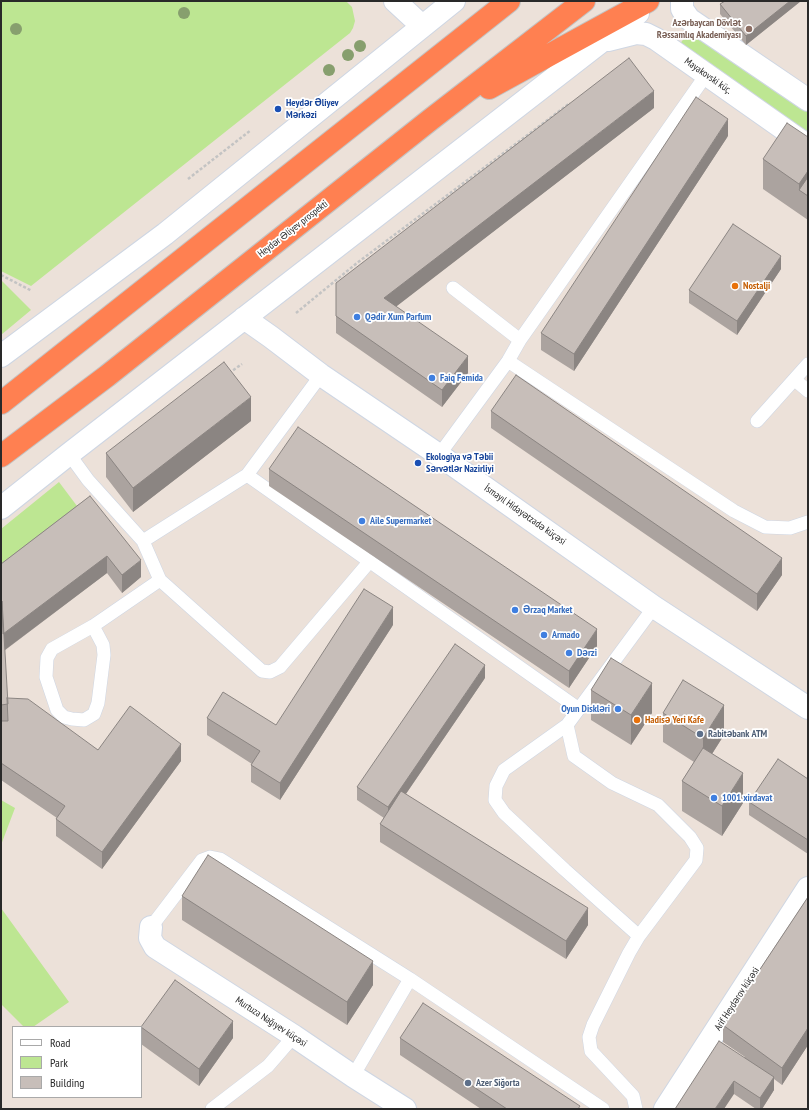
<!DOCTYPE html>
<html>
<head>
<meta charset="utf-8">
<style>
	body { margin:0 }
	#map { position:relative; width:809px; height:1110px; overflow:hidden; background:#ece1d9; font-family:"PT Sans Narrow",sans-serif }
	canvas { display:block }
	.frame { position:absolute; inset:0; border:2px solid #292929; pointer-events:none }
	.legend { position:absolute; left:12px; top:1026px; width:130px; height:72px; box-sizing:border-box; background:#fff; border:1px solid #a9a9a9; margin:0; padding:5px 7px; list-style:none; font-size:12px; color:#292929 }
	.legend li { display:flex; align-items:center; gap:8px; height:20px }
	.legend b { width:20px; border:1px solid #a9a9a9 }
</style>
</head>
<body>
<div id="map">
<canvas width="809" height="1110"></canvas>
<div class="frame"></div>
<ul class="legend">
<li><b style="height:5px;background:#fff"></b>Road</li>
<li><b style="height:11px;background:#bde692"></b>Park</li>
<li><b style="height:11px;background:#c7beb9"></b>Building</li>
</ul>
</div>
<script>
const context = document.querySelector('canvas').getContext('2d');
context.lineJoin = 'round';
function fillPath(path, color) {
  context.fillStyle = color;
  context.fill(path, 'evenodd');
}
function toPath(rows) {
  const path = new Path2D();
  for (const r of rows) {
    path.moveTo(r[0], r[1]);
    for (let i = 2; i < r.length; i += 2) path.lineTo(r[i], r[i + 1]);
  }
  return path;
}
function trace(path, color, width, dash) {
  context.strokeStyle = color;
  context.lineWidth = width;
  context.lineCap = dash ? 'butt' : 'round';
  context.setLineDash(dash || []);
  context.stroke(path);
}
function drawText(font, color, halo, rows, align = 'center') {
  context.font = font + ' "PT Sans Narrow",sans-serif';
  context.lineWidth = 3.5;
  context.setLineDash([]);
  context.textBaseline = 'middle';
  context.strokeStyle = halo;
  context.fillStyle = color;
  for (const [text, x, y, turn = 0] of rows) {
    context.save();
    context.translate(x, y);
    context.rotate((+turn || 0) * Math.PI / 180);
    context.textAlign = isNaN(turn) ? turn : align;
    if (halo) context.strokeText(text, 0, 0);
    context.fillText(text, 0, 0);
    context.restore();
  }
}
fillPath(toPath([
	[1,1,346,1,352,7,355,21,353,28,350,33,31,286,1,271],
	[691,30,808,110,808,135,678,46],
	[1,280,31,310,1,335],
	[59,482,77,506,1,568,1,529],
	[1,800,15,808,1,845],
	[1,908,69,1002,33,1027,24,1027,1,1004]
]), '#bde692');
const lane = toPath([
	[453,288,520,340],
	[508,361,734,511,765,527,790,528,808,522],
	[795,380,808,391],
	[757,421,808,364],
	[69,454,88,480,143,541,160,580,262,671,270,672,280,667,370,561],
	[439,455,508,361,520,340,706,75],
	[247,475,579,709],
	[143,541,247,475,321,375],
	[93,626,103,645,104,655,98,703,94,714,84,720,72,719,64,717,57,710,46,677,47,658,52,649,93,626,160,580],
	[567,725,574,756,612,783,658,805,690,837,697,848,696,860,639,936,629,953,593,1025,589,1037,591,1051,633,1096,636,1109],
	[151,927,202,860,210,857,220,859,410,979,603,1109],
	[639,936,565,870,504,813,495,800,496,786,504,770,567,725,654,607],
	[353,1076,410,979],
	[212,1109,268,1066,294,1036]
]);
const street = toPath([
	[151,927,150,938,155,947,294,1036,353,1076,405,1109],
	[665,1109,808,888]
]);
const secondary = toPath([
	[395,1,422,26],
	[682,1,682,9,689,19,808,100],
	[608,40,636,33,646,34,656,39,808,146],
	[244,318,271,337,321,375,439,455,654,607,808,708],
	[1,356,165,234,454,1],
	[1,508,69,454,638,13]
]);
const highway = toPath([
	[489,88,648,1],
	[1,403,509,1],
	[1,456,107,376,430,120,584,1]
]);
trace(lane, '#ced6e3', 14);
trace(street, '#ced6e3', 24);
trace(secondary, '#ced6e3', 24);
trace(highway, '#c3c3c3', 24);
trace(toPath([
	[188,179,251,130],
	[1,275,32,291],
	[296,313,357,263,570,103],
	[229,373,242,364]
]), '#c3c3c3', 2.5, [3, 2]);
trace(lane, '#fff', 13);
trace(street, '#fff', 22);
trace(secondary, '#fff', 22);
trace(highway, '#ff8051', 22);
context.fillStyle = '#879f6e';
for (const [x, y] of [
	[184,13],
	[16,29],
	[360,46],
	[348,55],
	[329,70]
]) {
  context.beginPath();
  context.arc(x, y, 6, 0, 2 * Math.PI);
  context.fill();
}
fillPath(toPath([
	[725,1,801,1,746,45,720,14,720,4],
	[654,108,396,306,468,373,442,407,336,333,336,283],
	[728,136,574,371,541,350,541,333],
	[808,137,808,220,763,189,763,159],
	[781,269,737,335,689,303,689,290],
	[491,411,782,575,757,611,491,428],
	[251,421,133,512,106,477,106,453],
	[269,469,597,646,569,688,269,486],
	[90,496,141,577,122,593,107,573,4,651,7,698,98,750,181,761,102,869,56,836,56,819,57,818,1,780,1,564],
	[393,625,280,800,251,782,251,765,252,764,207,735,207,718,276,725],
	[485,678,406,794,588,925,566,959,380,842,380,824,384,818,357,800,357,787],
	[591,690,652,713,631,745,591,720],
	[663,713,724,735,712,754,743,803,722,836,682,811,682,781,694,762,663,742],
	[808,779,808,854,749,815,749,802],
	[182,896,373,985,347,1025,182,920],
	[808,897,808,1045,782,1085,774,1079,774,1090,762,1109,756,1109,734,1094,675,1109,745,1057,723,1042,723,1025],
	[141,1027,233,1038,199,1086,141,1044],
	[400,1038,580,1109,481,1109,400,1055]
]), '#aba39f');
fillPath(toPath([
	[790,1,801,1,746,45,746,36],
	[654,91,654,108,384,316,384,298],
	[728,119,728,136,574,371,574,354],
	[808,171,808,196,799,190,799,184],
	[781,256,781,269,737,335,737,321],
	[468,356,468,373,442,407,442,390],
	[251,397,251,421,133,512,133,488],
	[107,556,107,573,2,652,2,635],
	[782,558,782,575,757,611,757,594],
	[141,560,141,577,122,593,122,575],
	[393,607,393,625,280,800,280,783],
	[597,629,597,646,569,688,569,671],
	[485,665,485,678,388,820,388,807],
	[652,683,652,713,631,745,631,715],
	[724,705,724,735,703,768,703,738],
	[181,744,181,761,102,869,102,852],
	[743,773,743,803,722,836,722,806],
	[588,908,588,925,566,959,566,941],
	[373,961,373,985,347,1025,347,1002],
	[233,1021,233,1038,199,1086,199,1069],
	[808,1028,808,1045,782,1085,782,1068],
	[774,1077,774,1090,762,1109,760,1109,760,1098],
	[734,1081,734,1094,724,1109,715,1109]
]), '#8b8582');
const building = toPath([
	[725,1,790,1,746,36,720,4,725,1],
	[629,58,654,91,384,298,468,356,442,390,336,316,336,283,629,58],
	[696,97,728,119,574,354,541,333,696,97],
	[787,123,808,137,808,171,799,184,763,159,787,123],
	[808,177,808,196,799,190,808,177],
	[733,224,781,256,737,321,689,290,733,224],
	[224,362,251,397,133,488,106,453,224,362],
	[516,375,782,558,757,594,491,411,516,375],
	[298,427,597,629,569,671,269,469,298,427],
	[90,496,141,560,122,575,107,556,3,634,2,601,1,601,1,564,90,496],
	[364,589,393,607,280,783,251,765,260,751,207,718,223,692,276,725,364,589],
	[1,601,2,601,8,704,1,705,1,601],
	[455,644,485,665,388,807,357,787,455,644],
	[611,658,652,683,631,715,591,690,611,658],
	[683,680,724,705,703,738,663,713,683,680],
	[7,698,28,699,98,750,130,706,181,744,102,852,56,819,65,806,1,763,1,721,8,721,7,698],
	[703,748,743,773,722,806,682,781,703,748],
	[778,759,808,779,808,840,749,802,778,759],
	[401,791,588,908,566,941,380,824,401,791],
	[208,855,373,961,347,1002,182,896,208,855],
	[808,897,808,1028,782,1068,723,1025,808,897],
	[175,980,233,1021,199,1069,141,1027,175,980],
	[423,1003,580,1106,578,1109,507,1109,400,1038,423,1003],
	[719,1041,774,1077,760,1098,734,1081,715,1109,675,1109,719,1041]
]);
fillPath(building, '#c7beb9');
trace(building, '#8b8582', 1);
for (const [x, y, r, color] of [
	[749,29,4,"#8d6e63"],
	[278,109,4,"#1a4fb4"],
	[735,286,4,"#e8710a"],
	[357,317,4,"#3f7fe0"],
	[432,378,4,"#3f7fe0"],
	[418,463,4,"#1a4fb4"],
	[362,521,4,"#3f7fe0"],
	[515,610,4,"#3f7fe0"],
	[544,635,4,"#3f7fe0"],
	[569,653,4,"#3f7fe0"],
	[618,709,4,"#3f7fe0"],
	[637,720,4,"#e8710a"],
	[700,734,4,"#5c6f8a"],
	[714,798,4,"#3f7fe0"],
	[468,1083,4,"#5c6f8a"]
]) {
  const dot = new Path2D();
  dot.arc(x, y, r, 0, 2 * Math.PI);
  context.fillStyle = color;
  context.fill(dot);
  trace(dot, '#fff', 1.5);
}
drawText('bold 10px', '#785e54', '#fff', [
	["Azərbaycan Dövlət",741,23],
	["Rəssamlıq Akademiyası",741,35]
], 'right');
drawText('10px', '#292929', '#fff', [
	["Mayakovski küç.",708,76,35],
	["Heydər Əliyev prospekti",293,229,-38],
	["İsmayıl Hidayətzadə küçəsi",525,515,35],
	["Arif Heydərov küçəsi",737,999,-57],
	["Murtuza Nağıyev küçəsi",271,1022,33]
]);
drawText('bold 10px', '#164399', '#fff', [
	["Heydər Əliyev",286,103],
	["Mərkəzi",286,115],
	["Ekologiya və Təbii",426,457],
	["Sərvətlər Nazirliyi",426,469]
], 'left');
drawText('bold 10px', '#c56008', '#fff', [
	["Nostalji",743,286],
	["Hadisə Yeri Kafe",645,720]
], 'left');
drawText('bold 10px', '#366cbe', '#fff', [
	["Qədir Xum Parfum",365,317],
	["Faiq Femida",440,378],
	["Aile Supermarket",370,521],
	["Ərzaq Market",523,610],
	["Armado",552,635],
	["Dərzi",577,653],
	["Oyun Diskləri",610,709,"right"],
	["1001 xirdavat",722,798]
], 'left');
drawText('bold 10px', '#4e5e75', '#fff', [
	["Rabitəbank ATM",708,734],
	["Azer Siğorta",476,1083]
], 'left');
</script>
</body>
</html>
